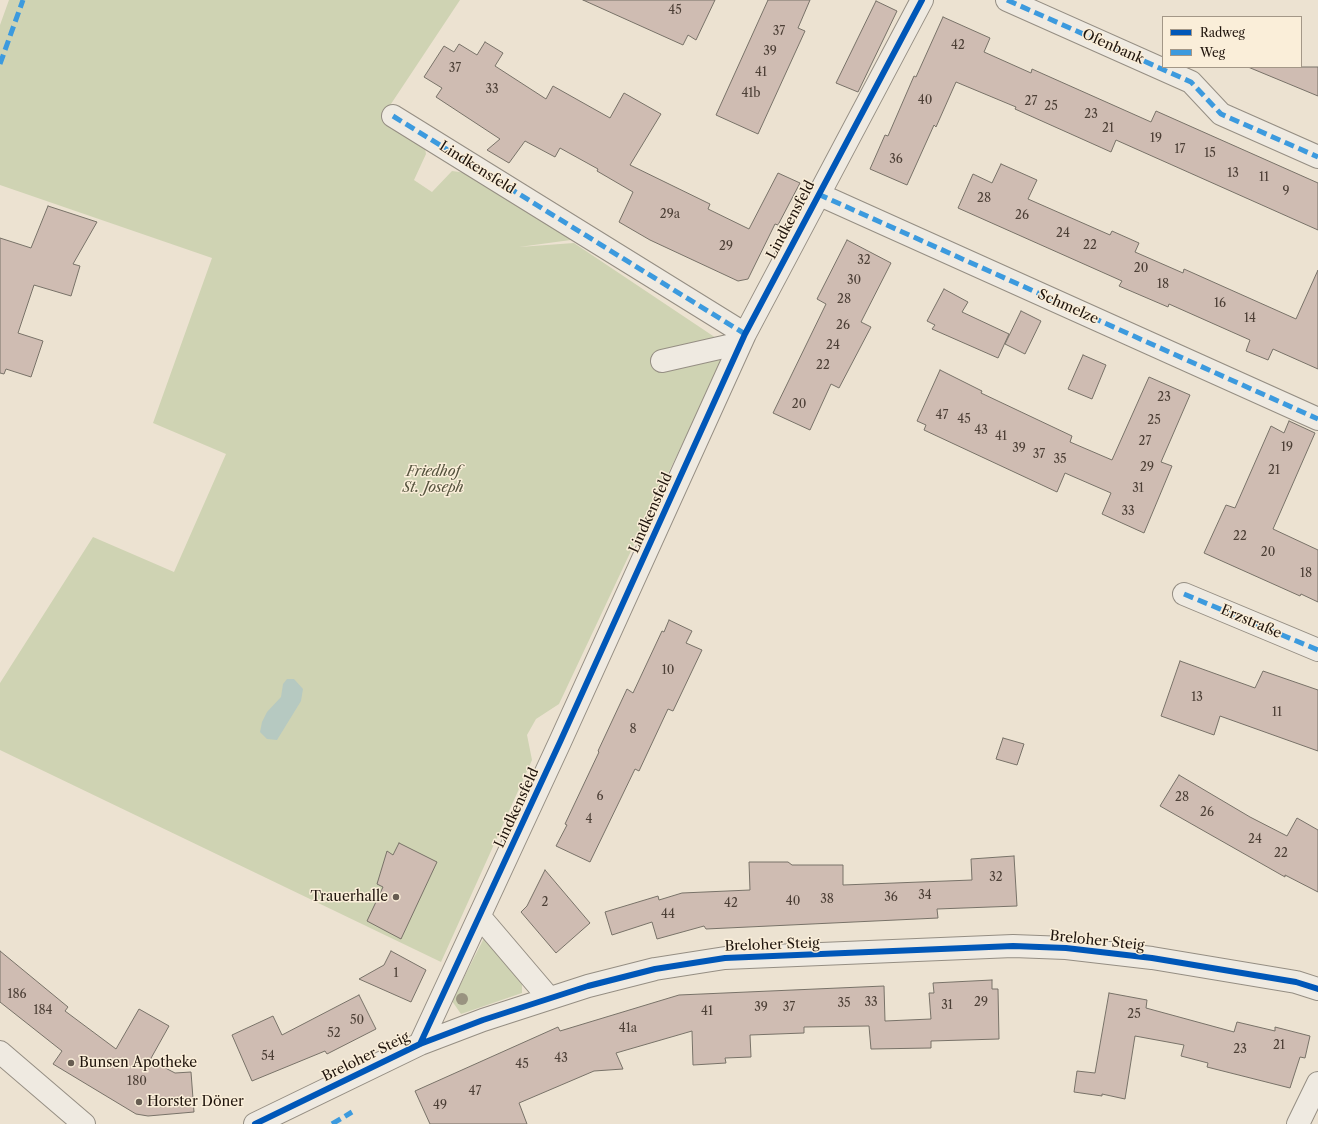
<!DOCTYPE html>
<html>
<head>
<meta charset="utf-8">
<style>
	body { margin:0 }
	#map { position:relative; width:1318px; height:1124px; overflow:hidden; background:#ece2d1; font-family:"Libre Caslon Text",serif }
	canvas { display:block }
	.legend { position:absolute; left:1162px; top:16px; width:140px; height:52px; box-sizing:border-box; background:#faeed9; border:1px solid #a39787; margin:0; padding:5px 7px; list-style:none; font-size:12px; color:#20150d }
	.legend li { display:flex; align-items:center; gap:8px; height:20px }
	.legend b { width:20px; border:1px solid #a39787 }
</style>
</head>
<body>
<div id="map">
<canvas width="1318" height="1124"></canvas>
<ul class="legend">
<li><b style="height:5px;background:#0057b8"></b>Radweg</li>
<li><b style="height:5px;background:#3c9ade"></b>Weg</li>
</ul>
</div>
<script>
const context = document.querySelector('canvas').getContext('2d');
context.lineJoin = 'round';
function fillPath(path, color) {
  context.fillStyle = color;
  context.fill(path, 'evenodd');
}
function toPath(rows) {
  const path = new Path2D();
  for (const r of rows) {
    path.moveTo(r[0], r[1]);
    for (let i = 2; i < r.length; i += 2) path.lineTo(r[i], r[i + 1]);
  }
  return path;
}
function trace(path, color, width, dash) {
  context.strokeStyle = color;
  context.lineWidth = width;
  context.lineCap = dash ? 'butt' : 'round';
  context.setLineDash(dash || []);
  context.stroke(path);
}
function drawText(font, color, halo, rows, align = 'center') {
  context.font = font + ' "Libre Caslon Text",serif';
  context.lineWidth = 3;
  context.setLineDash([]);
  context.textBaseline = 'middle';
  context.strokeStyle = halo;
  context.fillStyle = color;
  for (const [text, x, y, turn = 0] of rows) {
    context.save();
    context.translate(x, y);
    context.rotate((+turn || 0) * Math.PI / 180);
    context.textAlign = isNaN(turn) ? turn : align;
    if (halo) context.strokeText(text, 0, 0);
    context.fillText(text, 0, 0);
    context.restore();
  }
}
fillPath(toPath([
	[9,0,460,0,383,116,424,143,426,154,414,180,432,192,452,171,474,174,578,239,519,247,574,243,728,346,716,374,638,536,559,704,536,719,527,735,532,760,441,962,0,750,0,683,93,537,174,572,226,454,153,423,212,258,0,185,0,25],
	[484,938,522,982,522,993,461,1014,452,1001]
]), '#cfd3b3');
fillPath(toPath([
	[287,679,294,679,303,689,301,701,277,740,267,739,260,732,262,722,267,712,281,697,283,684]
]), '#b6c9c1');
const building = toPath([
	[583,0,715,0,696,40,688,35,683,45,583,0],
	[768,0,810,0,798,28,805,31,758,134,716,115,768,0],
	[876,1,897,11,858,92,836,83,876,1],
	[943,17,990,38,984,52,1031,73,1032,69,1151,122,1156,111,1318,183,1318,230,1116,140,1111,152,1015,109,1016,107,956,82,936,127,934,125,907,185,870,169,885,135,888,136,914,76,916,77,943,17],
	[485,42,503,53,495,66,546,99,553,86,610,118,624,93,661,114,630,165,710,204,708,209,749,229,778,173,800,183,778,225,775,224,748,279,738,281,650,240,619,222,633,192,597,171,598,169,560,148,555,157,525,141,509,163,487,150,500,139,436,97,442,88,424,77,444,46,454,52,459,44,477,55,485,42],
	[1248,67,1318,67,1318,96,1248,67],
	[1001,164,1037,180,1028,199,1110,235,1112,231,1139,243,1135,252,1183,273,1184,269,1296,319,1318,270,1318,369,1273,349,1268,360,1246,351,1250,340,1169,304,1168,307,1119,286,1122,281,958,208,973,174,992,183,1001,164],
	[48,206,97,222,73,264,80,266,71,296,34,285,18,333,43,341,31,377,6,369,4,374,0,373,0,238,31,248,48,206],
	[847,240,891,263,861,322,871,327,839,388,831,384,810,430,773,413,826,304,817,299,847,240],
	[944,289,968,302,962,312,1009,334,998,358,932,329,935,325,927,321,944,289],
	[1021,311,1041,321,1025,354,1005,344,1021,311],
	[1083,355,1106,365,1092,399,1068,389,1083,355],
	[940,370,982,391,981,393,1072,436,1070,442,1112,460,1149,377,1190,395,1161,462,1172,466,1144,533,1102,514,1111,493,1065,473,1057,492,924,430,926,425,917,421,940,370],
	[1289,421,1315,433,1273,529,1318,550,1318,602,1301,594,1300,596,1204,553,1226,505,1235,508,1271,426,1284,433,1289,421],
	[669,620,692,631,686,643,702,650,673,711,668,709,639,771,635,769,590,862,556,846,567,825,565,824,599,752,598,751,627,689,633,693,662,631,664,632,669,620],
	[1180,661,1255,688,1263,671,1318,690,1318,751,1220,716,1214,735,1161,716,1180,661],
	[1003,738,1024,744,1017,765,996,759,1003,738],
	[1179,775,1250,817,1287,836,1297,818,1318,830,1318,892,1285,875,1285,877,1160,806,1179,775],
	[399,843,437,862,401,939,367,921,383,887,377,884,387,851,393,855,399,843],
	[1014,856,1017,906,937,909,938,918,706,929,704,926,657,939,652,922,612,935,605,912,658,896,659,900,682,893,750,890,749,862,788,862,792,865,843,865,843,885,972,880,971,859,1014,856],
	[545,870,590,923,556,953,521,912,527,906,545,870],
	[0,951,68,1007,65,1011,116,1049,139,1009,169,1026,150,1060,175,1073,191,1072,194,1112,148,1116,136,1114,53,1064,62,1051,0,1002,0,951],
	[391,951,426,970,411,1002,359,979,384,965,391,951],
	[992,980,992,989,998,989,999,1039,931,1041,931,1048,871,1049,869,1026,804,1027,804,1033,750,1035,751,1057,725,1058,726,1063,693,1065,692,1031,616,1053,623,1069,594,1071,519,1103,527,1124,430,1124,415,1091,558,1027,560,1031,679,995,884,986,885,1021,931,1019,929,993,934,993,933,983,992,980],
	[1109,993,1147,1000,1146,1008,1234,1032,1237,1022,1275,1031,1275,1027,1310,1036,1305,1058,1300,1057,1290,1088,1207,1067,1208,1063,1181,1056,1184,1045,1135,1036,1125,1099,1102,1094,1102,1096,1074,1092,1077,1071,1095,1073,1109,993],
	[359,995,376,1029,327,1054,325,1051,252,1081,232,1035,273,1016,282,1035,359,995]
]);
fillPath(building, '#cfbcb2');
trace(building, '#787268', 1);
const minor = toPath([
	[1007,0,1191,82,1221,114,1318,157],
	[393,116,745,334],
	[818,194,1318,419],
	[662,361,728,346,740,345],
	[1184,594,1318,650],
	[480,917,549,998],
	[420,1044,560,742,745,334,922,0],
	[0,1052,84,1124],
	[255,1124,420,1044,483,1020,588,986,655,969,725,958,1013,946,1066,948,1152,958,1296,982,1318,989],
	[1298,1124,1318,1083]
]);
trace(minor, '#958e83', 24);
trace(minor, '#efeae1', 22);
trace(toPath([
	[1007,0,1191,82,1221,114,1318,157],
	[0,64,23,0],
	[393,116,745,334],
	[818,194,1318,419],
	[1184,594,1318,650],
	[332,1124,352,1112]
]), '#3c9ade', 5, [10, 5]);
trace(toPath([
	[420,1044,560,742,745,334,922,0],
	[255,1124,420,1044,483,1020,588,986,655,969,725,958,1013,946,1066,948,1152,958,1296,982,1318,989]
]), '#0057b8', 6);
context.fillStyle = '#999380';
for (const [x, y] of [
	[462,999]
]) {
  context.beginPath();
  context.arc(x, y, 6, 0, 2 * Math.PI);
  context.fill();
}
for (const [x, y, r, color] of [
	[396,897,4,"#675d52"],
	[71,1063,4,"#675d52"],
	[139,1102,4,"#675d52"]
]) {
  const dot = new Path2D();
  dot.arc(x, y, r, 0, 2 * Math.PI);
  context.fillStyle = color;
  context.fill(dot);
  trace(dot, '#faeed9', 1.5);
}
drawText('12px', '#4c3f36', null, [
	["45",675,11],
	["37",779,32],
	["42",958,46],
	["39",770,52],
	["37",455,69],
	["41",761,73],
	["33",492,90],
	["41b",751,94],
	["40",925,101],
	["27",1031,102],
	["25",1051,107],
	["23",1091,115],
	["21",1108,129],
	["19",1156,139],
	["17",1180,150],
	["15",1210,154],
	["36",896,160],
	["13",1233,174],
	["11",1264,178],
	["9",1286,192],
	["28",984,199],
	["29a",670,215],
	["26",1022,216],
	["24",1063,234],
	["22",1090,246],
	["29",726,247],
	["32",864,261],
	["20",1141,269],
	["30",854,281],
	["18",1163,285],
	["28",844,300],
	["16",1220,304],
	["14",1250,319],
	["26",843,326],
	["24",833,346],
	["22",823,366],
	["23",1164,398],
	["20",799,405],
	["47",942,416],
	["45",964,420],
	["25",1154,421],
	["43",981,431],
	["41",1001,437],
	["27",1145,442],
	["19",1287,448],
	["39",1019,449],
	["37",1039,455],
	["35",1060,460],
	["29",1147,468],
	["21",1274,471],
	["31",1138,489],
	["33",1128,512],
	["22",1240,537],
	["20",1268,553],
	["18",1306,574],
	["10",668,671],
	["13",1197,698],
	["11",1277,713],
	["8",633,730],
	["6",600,797],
	["28",1182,798],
	["26",1207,813],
	["4",589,820],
	["24",1255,840],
	["22",1281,854],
	["32",996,878],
	["34",925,896],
	["36",891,898],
	["38",827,900],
	["40",793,902],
	["2",545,903],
	["42",731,904],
	["44",668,915],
	["1",396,974],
	["186",17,995],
	["33",871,1003],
	["29",981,1003],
	["35",844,1004],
	["31",947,1006],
	["39",761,1008],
	["37",789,1008],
	["184",43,1011],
	["41",707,1012],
	["25",1134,1015],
	["50",357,1021],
	["41a",628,1029],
	["52",334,1034],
	["21",1279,1046],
	["23",1240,1050],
	["54",268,1057],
	["43",561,1059],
	["45",522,1065],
	["180",137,1082],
	["47",475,1092],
	["49",440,1106]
]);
drawText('14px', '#20150d', '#faeed9', [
	["Ofenbank",1113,47,24],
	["Lindkensfeld",477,168,32],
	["Lindkensfeld",791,220,-62],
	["Schmelze",1068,307,24],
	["Lindkensfeld",651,513,-66],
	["Erzstraße",1251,622,23],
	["Lindkensfeld",517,808,-65],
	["Breloher Steig",1097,941,6],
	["Breloher Steig",772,945,-2],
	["Breloher Steig",366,1057,-26]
]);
drawText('italic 14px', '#55533e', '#faeed9', [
	["Friedhof",433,472],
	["St. Joseph",433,488]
]);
drawText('14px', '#20150d', '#faeed9', [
	["Trauerhalle",388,897,"right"],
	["Bunsen Apotheke",79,1063],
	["Horster Döner",147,1102]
], 'left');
</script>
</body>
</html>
